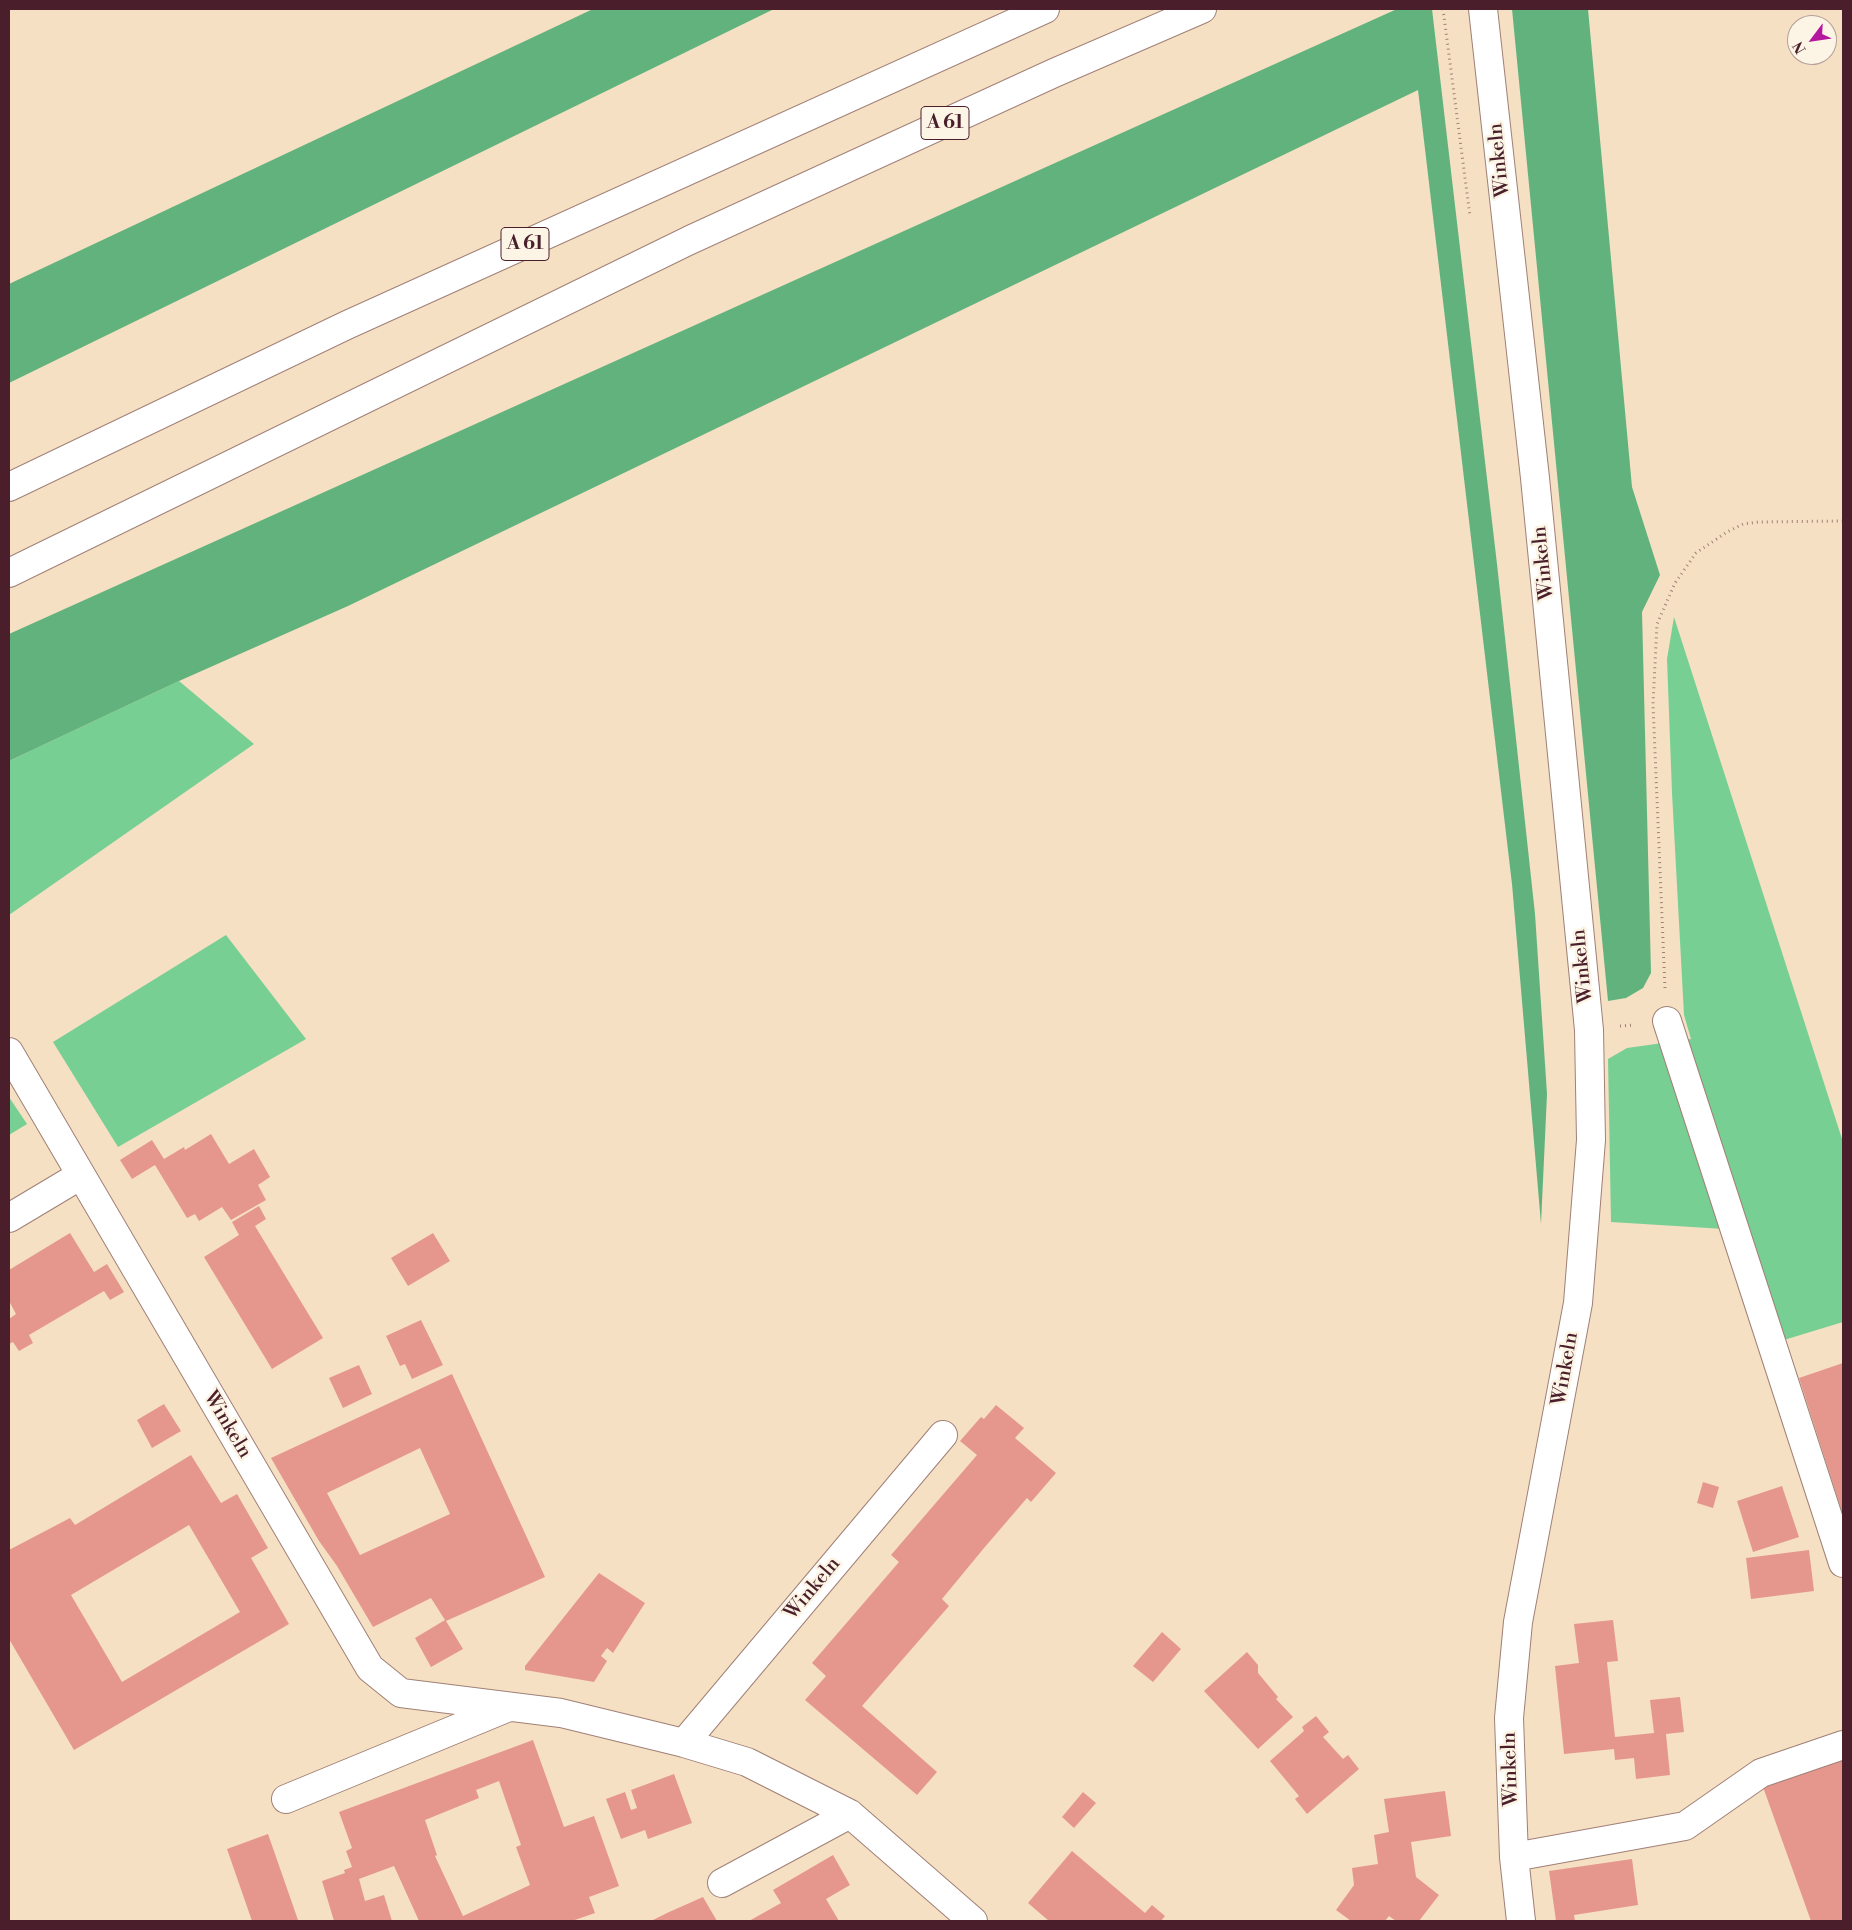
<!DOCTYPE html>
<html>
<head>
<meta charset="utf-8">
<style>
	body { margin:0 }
	#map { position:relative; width:1852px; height:1930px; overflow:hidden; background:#f5e0c3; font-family:"Libre Bodoni",serif }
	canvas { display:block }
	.frame { position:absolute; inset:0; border:10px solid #4a1f2b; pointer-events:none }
	.north { position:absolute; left:1787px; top:15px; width:50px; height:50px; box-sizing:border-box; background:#fcf5e5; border:1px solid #b59f9b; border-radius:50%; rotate:239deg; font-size:14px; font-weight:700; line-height:20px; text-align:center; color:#4a1f2b }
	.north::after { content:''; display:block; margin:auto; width:18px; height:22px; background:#b5179e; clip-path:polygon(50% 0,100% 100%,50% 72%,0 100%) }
</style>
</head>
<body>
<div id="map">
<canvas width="1852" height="1930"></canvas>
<div class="frame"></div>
<div class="north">N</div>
</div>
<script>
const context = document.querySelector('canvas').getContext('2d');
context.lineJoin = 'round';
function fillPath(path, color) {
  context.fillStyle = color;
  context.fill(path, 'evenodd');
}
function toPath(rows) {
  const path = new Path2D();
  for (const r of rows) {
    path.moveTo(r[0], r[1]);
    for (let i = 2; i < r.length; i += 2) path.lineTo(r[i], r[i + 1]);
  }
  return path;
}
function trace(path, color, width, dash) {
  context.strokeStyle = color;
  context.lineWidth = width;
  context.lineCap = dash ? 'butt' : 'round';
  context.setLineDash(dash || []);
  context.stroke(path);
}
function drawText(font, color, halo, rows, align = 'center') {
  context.font = font + ' "Libre Bodoni",serif';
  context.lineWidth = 5;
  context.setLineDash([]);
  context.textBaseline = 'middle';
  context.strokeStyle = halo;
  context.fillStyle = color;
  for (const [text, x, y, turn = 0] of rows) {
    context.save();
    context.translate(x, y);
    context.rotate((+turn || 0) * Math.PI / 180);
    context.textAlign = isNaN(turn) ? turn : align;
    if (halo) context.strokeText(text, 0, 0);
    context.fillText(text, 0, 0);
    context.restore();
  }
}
fillPath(toPath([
	[1674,617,1843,1142,1843,1322,1761,1347,1724,1229,1611,1222,1608,1059,1627,1048,1691,1039,1684,1015,1672,793,1667,659],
	[179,681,254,744,9,915,9,761],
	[226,935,306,1039,118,1147,53,1042],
	[9,1097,27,1124,9,1135]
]), '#78cf94');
fillPath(toPath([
	[593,9,774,9,9,383,9,284],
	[1397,9,1432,9,1497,564,1535,914,1547,1094,1541,1224,1512,884,1418,90,348,606,179,681,9,761,9,634],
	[1512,9,1588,9,1632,487,1660,575,1642,612,1651,973,1643,988,1626,998,1608,1001]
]), '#62b27e');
fillPath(toPath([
	[211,1134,229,1164,254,1149,270,1177,258,1185,266,1200,231,1220,222,1207,199,1221,195,1214,187,1218,155,1165,132,1179,120,1160,152,1140,164,1159,184,1147,185,1150],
	[259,1206,266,1219,255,1226,323,1338,272,1369,204,1257,239,1235,232,1222],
	[70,1233,94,1272,107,1264,124,1292,110,1300,104,1291,29,1335,33,1343,19,1351,13,1342,9,1344,9,1319,16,1314,9,1301,9,1270],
	[433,1233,450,1261,408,1286,391,1258],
	[421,1320,443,1365,412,1379,405,1364,400,1366,386,1336],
	[1843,1363,1843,1515,1799,1378],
	[359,1365,372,1394,343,1408,329,1378],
	[452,1374,545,1577,446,1621,463,1649,431,1667,415,1638,445,1620,431,1598,373,1627,337,1566,319,1541,271,1458],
	[420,1448,450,1514,360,1555,327,1493],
	[164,1404,181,1431,152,1448,137,1420],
	[996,1405,1024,1428,1015,1438,1056,1473,1031,1502,1027,1498,984,1548,942,1599,949,1606,862,1706,937,1772,917,1795,805,1700,826,1676,812,1663,899,1562,891,1555,977,1455,960,1441,981,1417,984,1419],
	[191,1455,221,1503,237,1494,268,1548,251,1558,289,1624,74,1750,9,1639,9,1550,70,1518,75,1525],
	[189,1525,240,1612,122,1682,71,1595],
	[1703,1482,1719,1487,1713,1508,1697,1503],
	[1782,1486,1799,1537,1753,1552,1737,1501],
	[1809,1550,1814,1591,1751,1599,1746,1558],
	[599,1573,645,1603,613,1653,607,1648,601,1656,607,1661,594,1682,525,1670,525,1666],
	[1613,1620,1618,1661,1607,1662,1615,1737,1654,1733,1650,1700,1680,1697,1684,1732,1666,1734,1670,1775,1636,1779,1634,1758,1615,1760,1614,1749,1564,1754,1555,1666,1579,1663,1574,1624],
	[1162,1632,1181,1649,1153,1682,1133,1666],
	[1247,1652,1258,1665,1258,1673,1278,1697,1276,1699,1293,1717,1258,1749,1204,1691],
	[1316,1716,1329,1732,1323,1737,1343,1759,1348,1755,1359,1769,1307,1814,1295,1799,1299,1796,1270,1761,1304,1731,1302,1727],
	[533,1740,564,1827,594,1816,619,1886,589,1897,595,1913,572,1921,419,1921,394,1866,359,1879,365,1901,384,1895,392,1921,334,1921,322,1881,345,1873,344,1870,352,1867,346,1851,352,1848,339,1812],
	[499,1781,521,1845,516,1847,530,1885,463,1916,435,1856,437,1855,425,1820,479,1798,476,1790],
	[1843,1758,1843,1921,1811,1921,1763,1787],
	[674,1774,692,1823,648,1839,645,1830,621,1839,606,1799,625,1792,631,1810,637,1808,631,1790],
	[1445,1791,1451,1836,1411,1842,1416,1877,1439,1895,1419,1921,1396,1921,1389,1916,1385,1921,1351,1921,1336,1910,1354,1885,1352,1868,1378,1864,1374,1835,1389,1832,1384,1799],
	[1083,1792,1096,1803,1074,1828,1062,1817],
	[268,1834,298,1920,296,1921,252,1921,227,1849],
	[1072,1851,1145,1913,1152,1905,1165,1916,1161,1921,1049,1921,1028,1903],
	[833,1855,850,1885,826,1899,839,1921,749,1921,781,1903,773,1890],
	[1632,1859,1638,1905,1574,1915,1575,1921,1556,1921,1549,1871],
	[703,1897,717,1921,651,1921,667,1913]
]), '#e6978d');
const minor = toPath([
	[1483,9,1535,478,1589,1030,1591,1140,1578,1303,1518,1622,1509,1718,1514,1857,1521,1921],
	[1667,1021,1843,1563],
	[9,1052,370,1668,401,1693,561,1713,684,1743,747,1762,850,1814,973,1921],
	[9,1218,81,1175],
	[684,1743,943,1435],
	[286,1799,509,1707],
	[1514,1857,1685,1826,1761,1773,1843,1745],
	[722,1883,850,1814]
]);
const highway = toPath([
	[9,487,347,325,1045,9],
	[9,573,690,240,1054,73,1202,9]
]);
trace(minor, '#a08077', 30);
trace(highway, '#a08077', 30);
trace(toPath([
	[1443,9,1470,216],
	[1665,988,1653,704,1657,624,1675,583,1696,553,1727,532,1743,524,1758,522,1843,521],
	[1620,1026,1634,1025]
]), '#a08077', 3, [1, 4]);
trace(minor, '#fff', 28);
trace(highway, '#fff', 28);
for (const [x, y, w] of [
	[945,123,48],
	[525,244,48]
]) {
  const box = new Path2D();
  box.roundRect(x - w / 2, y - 16.5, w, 33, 4);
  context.fillStyle = '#fcf5e5';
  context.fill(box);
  trace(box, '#4a1f2b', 1);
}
drawText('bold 19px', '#4a1f2b', null, [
	["A 61",945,123],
	["A 61",525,244]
]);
drawText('20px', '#4a1f2b', '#fcf5e5', [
	["Winkeln",1500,160,-96],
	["Winkeln",1544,563,-96],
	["Winkeln",1583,966,-96],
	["Winkeln",1566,1369,-80],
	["Winkeln",227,1425,59],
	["Winkeln",813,1589,-50],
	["Winkeln",1511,1769,-92]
]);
</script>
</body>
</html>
